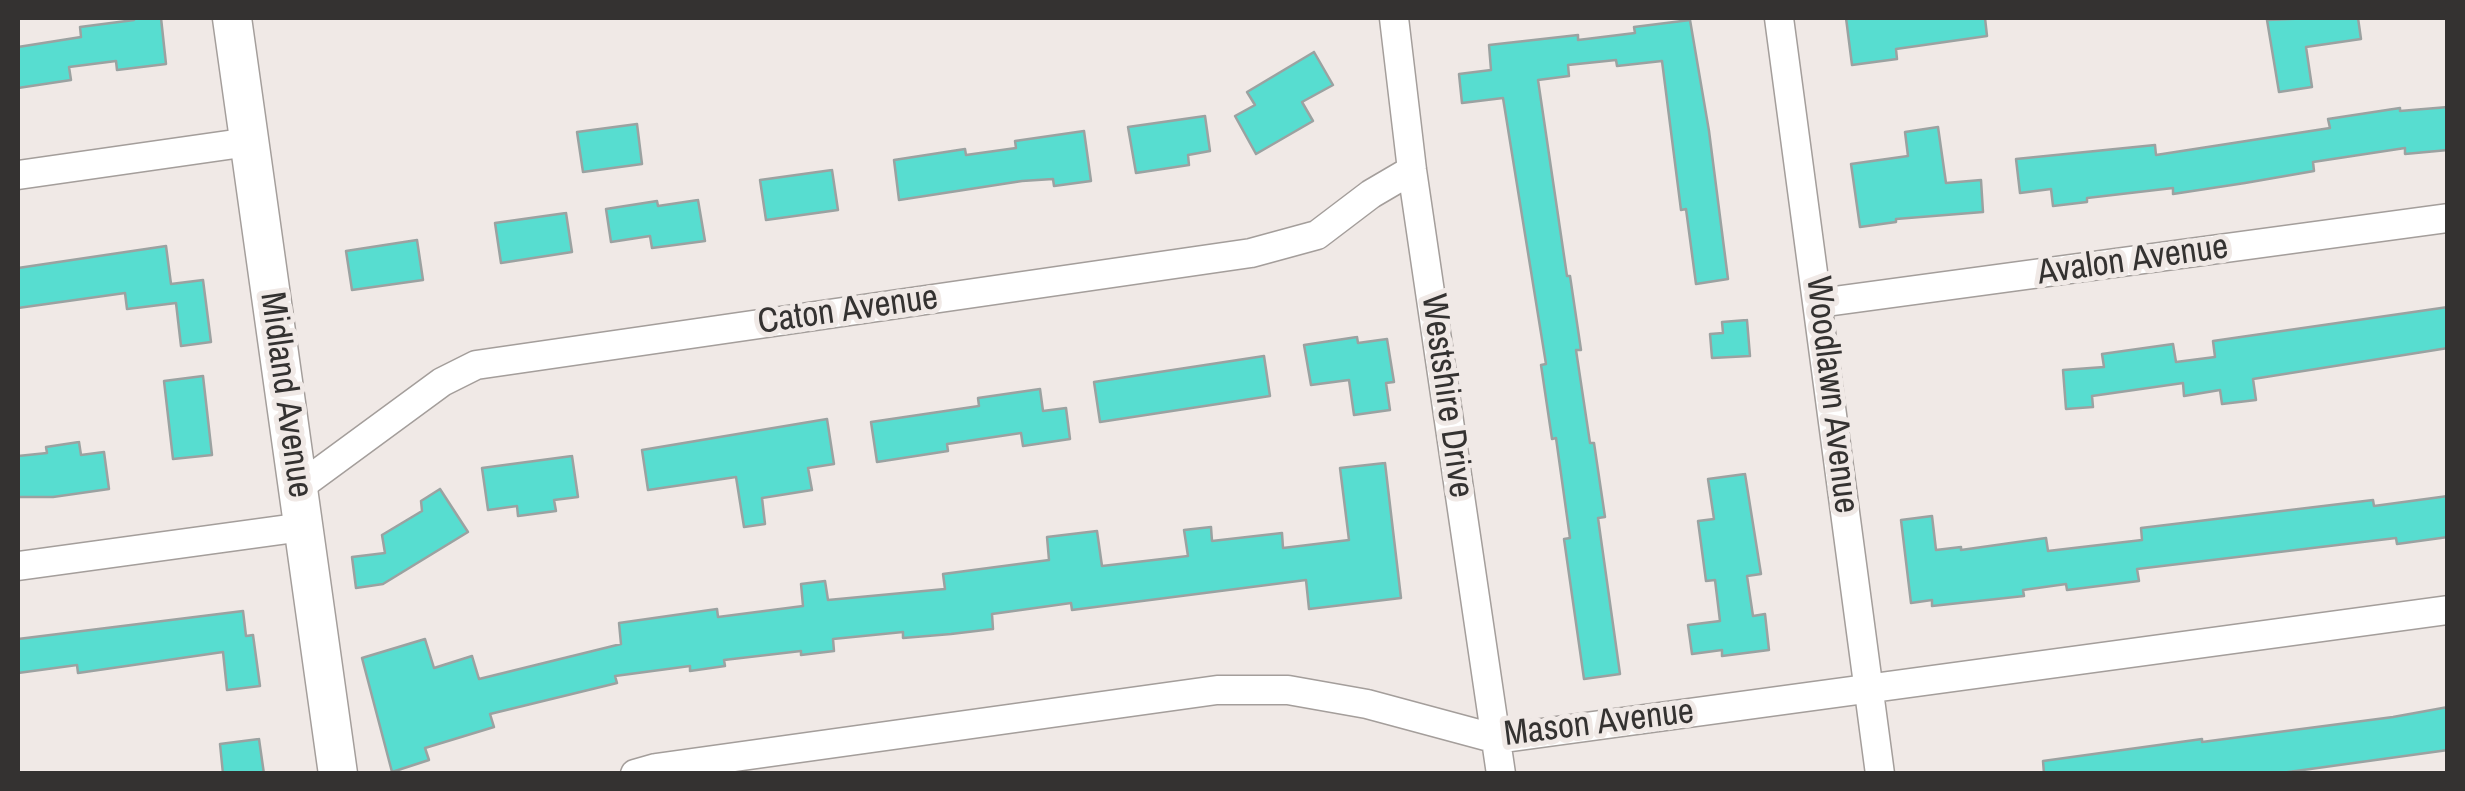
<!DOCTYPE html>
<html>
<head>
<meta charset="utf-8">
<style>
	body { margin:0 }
	#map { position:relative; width:2465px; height:791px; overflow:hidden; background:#f0e9e6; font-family:"Archivo Narrow",sans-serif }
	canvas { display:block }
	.frame { position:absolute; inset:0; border:20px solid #343231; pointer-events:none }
</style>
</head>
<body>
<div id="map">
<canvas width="2465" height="791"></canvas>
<div class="frame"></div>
</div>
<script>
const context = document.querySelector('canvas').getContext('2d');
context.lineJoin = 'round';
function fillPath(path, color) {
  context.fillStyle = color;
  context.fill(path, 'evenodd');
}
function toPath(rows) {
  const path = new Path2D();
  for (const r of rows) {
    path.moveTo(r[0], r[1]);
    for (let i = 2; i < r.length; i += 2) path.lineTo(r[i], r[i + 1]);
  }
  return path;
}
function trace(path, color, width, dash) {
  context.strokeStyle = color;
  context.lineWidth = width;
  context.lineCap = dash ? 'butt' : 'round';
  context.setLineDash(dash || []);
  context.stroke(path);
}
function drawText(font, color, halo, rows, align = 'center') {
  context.font = font + ' "Archivo Narrow",sans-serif';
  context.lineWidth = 10;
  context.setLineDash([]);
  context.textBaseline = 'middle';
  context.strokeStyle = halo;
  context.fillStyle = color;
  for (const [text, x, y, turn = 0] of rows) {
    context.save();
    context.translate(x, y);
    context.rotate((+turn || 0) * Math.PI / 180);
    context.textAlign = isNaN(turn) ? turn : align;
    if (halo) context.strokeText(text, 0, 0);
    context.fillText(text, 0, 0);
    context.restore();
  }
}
const building = toPath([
	[134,18,161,18,166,64,117,70,116,61,69,67,71,80,18,88,18,47,81,37,80,27,134,20,134,18],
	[1846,18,1985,18,1987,36,1896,49,1897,59,1852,65,1846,18],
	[2312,18,2358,18,2361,39,2306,47,2312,87,2279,92,2267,20,2312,18],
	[1690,20,1709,131,1728,279,1696,284,1686,209,1681,210,1662,61,1617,66,1616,60,1568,65,1569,76,1538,80,1567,276,1570,276,1581,350,1576,350,1590,443,1594,443,1605,517,1598,518,1620,674,1584,679,1564,539,1570,538,1556,438,1552,439,1541,365,1546,364,1503,98,1462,103,1459,74,1491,70,1489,45,1578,35,1578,40,1635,33,1634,27,1690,20],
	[1314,52,1333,85,1302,102,1313,121,1256,154,1235,116,1255,105,1247,92,1314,52],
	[2448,107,2448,150,2405,154,2405,148,2313,162,2314,171,2245,183,2173,194,2173,188,2087,198,2087,202,2053,206,2051,189,2020,193,2016,159,2155,145,2156,155,2330,128,2328,119,2400,108,2400,111,2448,107],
	[1205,116,1210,151,1188,155,1189,165,1136,173,1128,127,1205,116],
	[637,124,642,164,583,172,577,132,637,124],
	[1938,127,1946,183,1981,180,1983,212,1896,219,1896,222,1860,227,1851,164,1908,156,1905,132,1938,127],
	[1084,131,1091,181,1054,186,1053,179,1022,181,899,200,894,160,965,149,966,155,1016,148,1015,141,1084,131],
	[832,170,838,210,766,220,760,180,832,170],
	[698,200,705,241,652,248,650,236,611,242,606,209,657,201,658,206,698,200],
	[566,213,572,252,501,263,495,223,566,213],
	[417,240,423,280,352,290,346,251,417,240],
	[166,246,171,284,203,280,211,342,181,346,176,303,127,309,125,293,18,308,18,268,166,246],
	[2448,307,2448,348,2253,379,2256,400,2222,404,2220,390,2184,396,2183,383,2092,396,2093,407,2066,409,2063,370,2104,367,2102,354,2173,344,2176,362,2215,357,2213,341,2448,307],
	[1747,320,1750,356,1712,358,1710,334,1723,333,1722,322,1747,320],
	[1357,337,1358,343,1387,339,1394,382,1386,383,1390,410,1354,415,1349,380,1311,385,1304,345,1357,337],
	[1264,356,1270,396,1100,422,1094,382,1264,356],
	[203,376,212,455,173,459,164,381,203,376],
	[1040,389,1043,411,1066,408,1070,439,1023,446,1021,433,947,444,948,451,877,462,871,422,979,406,978,398,1040,389],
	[827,419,834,464,808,468,812,490,762,498,765,524,744,527,736,477,648,490,642,450,827,419],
	[79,442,81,455,104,452,109,489,53,497,18,497,18,456,47,453,46,447,79,442],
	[572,456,578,497,554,500,556,511,518,516,517,506,488,510,482,468,572,456],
	[1385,463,1401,598,1309,609,1306,580,1072,610,1071,603,992,614,993,629,951,634,903,638,903,632,833,639,834,651,801,655,801,651,724,660,725,666,690,671,690,666,615,676,617,683,490,714,494,727,425,748,429,760,392,772,362,658,425,639,434,668,472,656,479,679,621,644,619,623,717,609,718,617,803,606,801,584,825,581,828,600,945,589,943,574,1049,560,1047,537,1097,531,1102,566,1188,556,1184,530,1211,527,1212,541,1282,533,1283,548,1349,540,1340,468,1385,463],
	[1745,474,1761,574,1747,576,1753,616,1765,614,1769,650,1722,656,1722,650,1692,654,1688,625,1720,621,1715,580,1706,581,1698,521,1714,519,1708,479,1745,474],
	[440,489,468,532,383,584,356,588,352,557,385,553,382,535,422,511,421,501,440,489],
	[2448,496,2448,537,2397,544,2396,538,2137,569,2139,581,2067,590,2066,584,2023,590,2024,596,1932,606,1932,600,1911,603,1901,520,1932,516,1936,550,1961,547,1961,550,2046,538,2048,551,2142,540,2141,528,2373,500,2374,506,2448,496],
	[243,611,246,636,253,635,260,686,227,690,223,652,78,673,77,665,18,673,18,639,243,611],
	[2448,707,2448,750,2274,774,2044,774,2043,761,2202,739,2202,742,2393,717,2448,707],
	[259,739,264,774,223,774,220,744,259,739]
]);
fillPath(building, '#57ddd0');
trace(building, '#9ba2a1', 2.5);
const street = toPath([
	[1394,18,1412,170,1501,774],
	[1779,18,1880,774],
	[18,175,249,142],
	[1819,303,2448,218],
	[299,487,442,382,476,365,1251,253,1317,235,1371,194,1412,170],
	[18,566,303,527],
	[635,774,656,768,1217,690,1288,690,1367,704,1497,739,2448,610]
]);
const secondary = toPath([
	[232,18,338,774]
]);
trace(street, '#a49e9b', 31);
trace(secondary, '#a49e9b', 41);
trace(street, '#fff', 28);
trace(secondary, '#fff', 38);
drawText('35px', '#343231', '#f0e9e6', [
	["Avalon Avenue",2133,261,-8],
	["Caton Avenue",848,311,-8],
	["Midland Avenue",285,395,82],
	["Woodlawn Avenue",1831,395,83],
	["Westshire Drive",1446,396,82],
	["Mason Avenue",1599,724,-7]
]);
</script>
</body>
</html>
